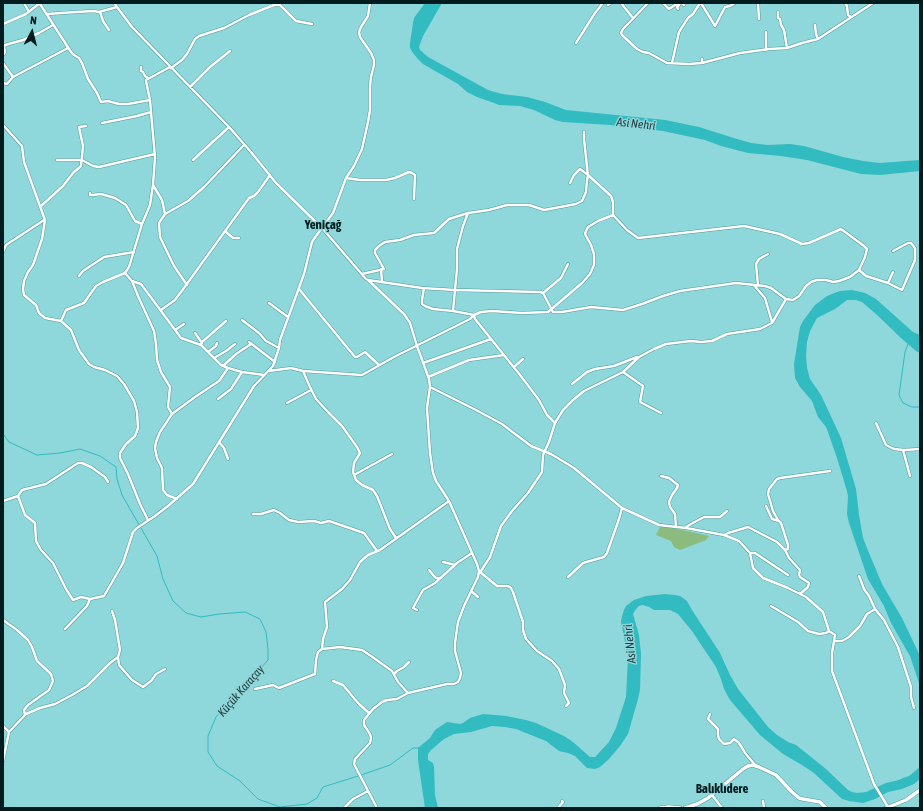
<!DOCTYPE html>
<html>
<head>
<meta charset="utf-8">
<style>
	body { margin:0 }
	#map { position:relative; width:923px; height:811px; overflow:hidden; background:#8ed7da; font-family:"Asap Condensed",sans-serif }
	canvas { display:block }
	.frame { position:absolute; inset:0; border:4px solid #001c1e; pointer-events:none }
	.north { position:absolute; left:12px; top:12px; width:40px; height:40px; -webkit-text-stroke:3px #8ed7da; paint-order:stroke; rotate:7deg; font-size:11px; font-weight:700; line-height:16px; text-align:center; color:#001c1e }
	.north::after { content:''; display:block; margin:auto; width:14px; height:18px; background:#001c1e; clip-path:polygon(50% 0,100% 100%,50% 72%,0 100%) }
</style>
</head>
<body>
<div id="map">
<canvas width="923" height="811"></canvas>
<div class="frame"></div>
<div class="north">N</div>
</div>
<script>
const context = document.querySelector('canvas').getContext('2d');
context.lineJoin = 'round';
function fillPath(path, color) {
  context.fillStyle = color;
  context.fill(path, 'evenodd');
}
function toPath(rows) {
  const path = new Path2D();
  for (const r of rows) {
    path.moveTo(r[0], r[1]);
    for (let i = 2; i < r.length; i += 2) path.lineTo(r[i], r[i + 1]);
  }
  return path;
}
function trace(path, color, width, dash) {
  context.strokeStyle = color;
  context.lineWidth = width;
  context.lineCap = dash ? 'butt' : 'round';
  context.setLineDash(dash || []);
  context.stroke(path);
}
function drawText(font, color, halo, rows, align = 'center') {
  context.font = font + ' "Asap Condensed",sans-serif';
  context.lineWidth = 3;
  context.setLineDash([]);
  context.textBaseline = 'middle';
  context.strokeStyle = halo;
  context.fillStyle = color;
  for (const [text, x, y, turn = 0] of rows) {
    context.save();
    context.translate(x, y);
    context.rotate((+turn || 0) * Math.PI / 180);
    context.textAlign = isNaN(turn) ? turn : align;
    if (halo) context.strokeText(text, 0, 0);
    context.fillText(text, 0, 0);
    context.restore();
  }
}
fillPath(toPath([
	[660,527,673,528,709,536,706,540,680,550,674,547,671,541,656,535]
]), '#8bbc7e');
fillPath(toPath([
	[425,3,442,3,423,36,419,47,420,50,428,57,488,90,502,94,527,97,545,102,566,110,665,120,699,127,737,139,751,143,768,145,790,144,804,146,843,157,863,161,880,163,920,160,920,171,880,175,861,174,807,160,781,156,748,153,721,146,705,140,663,131,610,125,563,122,555,120,534,110,520,106,499,105,494,103,477,97,467,92,458,84,423,64,418,59,413,53,410,48,410,43,413,23,414,18],
	[852,290,865,293,876,299,913,332,920,335,920,353,916,351,901,338,876,314,862,302,856,300,847,300,835,309,817,318,810,331,807,342,806,355,807,368,810,379,821,395,841,438,856,489,859,515,863,538,869,553,882,584,902,618,920,656,920,686,910,656,891,623,884,606,868,579,849,523,847,514,848,496,847,491,837,458,828,432,826,427,818,417,812,401,800,387,795,378,794,364,800,327,803,321,815,305,827,296,840,291],
	[665,594,675,595,680,596,687,601,692,610,720,653,730,675,738,689,768,727,777,735,788,742,796,745,826,769,848,790,852,792,857,793,866,792,886,783,899,780,903,778,909,776,920,767,920,779,914,784,902,789,888,792,875,799,863,803,849,801,842,799,814,773,802,765,783,754,760,735,730,700,724,689,721,679,716,667,692,631,678,614,670,610,654,610,649,607,643,605,639,606,636,609,633,614,639,635,641,654,640,690,638,699,628,734,620,746,609,759,600,767,595,769,587,768,575,756,568,753,559,751,546,741,516,729,505,727,492,726,471,732,454,734,444,739,431,750,428,754,428,760,433,763,434,767,435,795,438,808,425,808,418,760,418,748,430,738,435,730,447,722,460,724,463,723,470,718,483,714,506,716,526,720,536,723,564,736,573,742,590,757,595,757,597,755,609,742,616,728,626,697,628,658,621,621,622,616,624,610,626,606,634,600,646,596]
]), '#32bbc0');
trace(toPath([
	[908,344,905,352,899,395,903,403,912,407,920,407],
	[3,434,9,442,37,455,60,453,80,449,100,456,116,467,117,479,122,495,157,556,163,579,173,601,186,613,201,617,219,614,245,612,260,619,266,632,268,649,268,660,216,717,208,736,208,752,217,766,240,781,258,799,280,807,307,804,317,798,323,787,358,776],
	[361,775,390,765,413,748,419,748]
]), '#32bbc0', 1);
const minor = toPath([
	[24,3,29,12],
	[114,3,132,27,229,127,251,152,276,183,322,228,366,279,368,280,404,314,410,323,417,346,429,379,430,387,427,408,430,453,433,473,436,481,449,501,477,564,479,571,478,577,464,606,458,622,455,643,455,651,461,673,460,678,458,682,454,684,447,684,408,693,397,699,387,700,382,702,373,709,364,720,364,725,370,734,371,738,370,743,355,759,354,764,377,808],
	[621,3,633,18],
	[648,3,623,29,621,33,622,35,637,49,643,52,649,53,667,63,689,64,702,63,740,53,769,49,787,48,802,43,818,39,873,3],
	[663,3,669,9,678,3],
	[682,3,684,5],
	[701,3,715,26,725,7,730,6,735,3],
	[758,3,759,19],
	[845,3,847,6,848,15,851,17],
	[40,4,71,52,74,55,79,58,82,63,88,79,97,93,101,102,108,101,119,104,128,104,150,100],
	[608,5,611,3],
	[678,9,677,7,679,5,680,3],
	[100,12,103,21,109,30],
	[778,12,778,18,780,19,781,25,784,30,787,48],
	[47,14,76,12,94,11,99,12,117,7],
	[3,24,26,14,40,3],
	[815,25,816,34,818,39],
	[766,32,766,50],
	[576,43,595,13,602,4],
	[3,54,4,54,5,52,4,47,5,45,23,40,39,33,53,25],
	[702,59,702,63],
	[3,63,13,77],
	[672,63,679,32,688,18,693,14,700,3],
	[141,67,141,71,143,72,145,76,148,78],
	[171,68,182,60,187,54,195,39,199,36,224,28,249,15,274,5,280,5,296,21,312,24],
	[3,83,7,84,13,77,68,48],
	[190,87,210,67,230,51],
	[102,123,137,116,151,112],
	[3,125,22,146,24,162,45,220,42,239,33,265,28,272,24,281,23,289,24,295,36,305,39,313,45,318,61,321,71,330,79,350,89,364,94,367,105,370,117,376,124,384,134,401,137,412,138,428,135,436,126,444,120,453,120,458,128,474,140,504,148,520],
	[57,160,82,160,93,166,99,167,155,154],
	[193,160,229,127],
	[346,178,360,180,386,180,395,178,409,172,412,173,415,175,414,199],
	[90,193,90,195,92,195,101,194,115,198,126,205,135,221,142,224],
	[40,207,63,186,73,173,81,166,83,146,79,127,86,126],
	[165,214,162,200,153,185,155,157,151,112,150,100,146,81,146,80,170,67],
	[226,232,233,238,239,238],
	[3,252,6,245,44,220],
	[381,269,382,282],
	[859,270,866,276,888,283,902,290,915,260,915,248,911,243,908,243,893,251],
	[125,273,132,281,141,284,181,338,201,345,221,365,228,368,242,372,264,375],
	[362,274,384,269,375,253,375,250,379,246,385,242,400,240,414,235,434,233,449,219,468,213],
	[79,276,83,271,104,257,134,252],
	[368,280,422,288,455,290,540,292,543,293,553,312,562,312,591,307,623,310,642,304,663,296,680,291,736,283,765,286,771,288,786,299,793,300,799,296,802,292,806,286,811,282,817,280,826,280,833,282,839,281,850,277,859,270,865,257,867,249,864,246,841,229,809,243,802,244,780,234,744,226,638,238,627,230,613,215,613,202,611,196,588,175,580,169,574,175,570,183],
	[132,281,138,296,154,331,156,344,157,360,161,372,170,387,168,407,172,414],
	[888,283,893,272],
	[187,285,174,266,160,237,159,223,165,214,188,201,204,187,244,145],
	[754,285,758,290,765,298,772,322],
	[758,285,756,264,759,259,768,254],
	[424,288,422,300,422,304,425,306,433,309,453,311],
	[299,289,355,357,357,357,365,352,379,365],
	[543,293,561,278,568,264],
	[269,303,288,317],
	[161,310,175,300,181,292,249,198,254,196,258,192,270,175],
	[242,320,259,333,266,341,279,348],
	[61,321,66,310,84,303,96,286,103,282,125,273,129,267,142,224,150,205,153,185],
	[175,330,184,324],
	[195,333,202,343],
	[249,342,275,362],
	[201,345,202,342,226,321],
	[208,352,216,346,217,343],
	[214,358,226,351,235,344],
	[423,363,491,339],
	[223,366,236,354,251,344],
	[514,367,523,359],
	[269,371,291,368,303,371,362,375,394,357,470,319,474,315,481,312,492,311,522,313,548,312,582,283,590,274,594,265,594,254,591,245,585,234,586,231,588,227,598,221,613,215],
	[303,371,309,385,316,399,328,412,342,426,357,447,360,453,354,463,353,472,356,480,362,485,373,490,377,496,390,529,396,538],
	[623,372,643,386,640,402,661,413],
	[428,377,469,360,504,355],
	[572,384,587,372,595,369,614,366,637,357],
	[430,387,476,410,502,424,531,446,551,454,574,468,622,508,659,525,686,528,724,535,739,541,750,553,753,568,763,578,788,588,806,597,823,612,829,631,835,635,832,653,832,671,874,784,888,807],
	[218,399,231,389,242,372],
	[287,403,311,390],
	[555,423,547,415,539,400,520,375,475,319,474,315,453,311,457,269,457,249,463,226,468,213,489,210,507,205,529,205,544,210,576,204,582,201,586,192,587,180,588,176,584,139,584,132],
	[876,423,886,445,894,449,904,450,920,449],
	[219,442,224,448,228,459],
	[903,450,910,476],
	[354,475,392,454],
	[661,476,669,478,678,485,677,488,672,495,669,502,670,507,675,514,676,527],
	[108,482,105,477,91,467,82,463,78,463,46,484,22,490,18,496,25,515,35,523,36,541,41,550,53,563,66,589,73,600,81,597,90,599,104,596,123,563,133,532,137,528,155,516,168,506,193,484,254,386,273,366,279,348,280,340,304,274,312,242,316,236,333,213,346,178,354,166,362,149,368,122,370,110,370,86,371,77,374,65,374,60,371,53,360,37,359,32,361,27,368,16,370,3],
	[177,499,167,495,163,490,162,468,157,458,155,448,156,442,160,432,172,414,195,397,219,381,228,368],
	[3,501,18,496],
	[253,514,261,514,274,510,280,513,289,520,298,522,314,521,321,523,329,521,364,533,377,551],
	[778,520,773,511,768,494,769,489,777,479,780,478,830,471],
	[686,527,691,524,704,517,720,517,727,511],
	[724,535,728,533,748,527,777,542,785,550,788,549,788,545,781,523,779,521,772,519,766,506],
	[785,550,789,558,800,570,799,575,800,577,809,583,808,587,800,594],
	[750,553,755,553,788,575],
	[443,562,455,565],
	[429,570,434,576,436,578,440,578],
	[480,571,481,571,490,557,501,526,512,511,528,493,542,472,543,455,549,442,555,423,563,410,573,400,584,391,623,372,639,357,654,349,666,344,691,341,701,342,712,341,727,334,760,329,772,323,786,299],
	[480,572,497,586,508,586,511,588,513,592,523,622,523,630,526,639,537,651,552,661,559,669,565,685,564,693,569,703,566,706],
	[859,576,864,589,869,596,875,609,884,620,898,647,911,687,911,697,914,708],
	[568,577,583,563,604,557,607,553,619,519,622,508],
	[471,591,478,597],
	[771,606,798,622,808,631,819,634,826,633,829,631],
	[417,610,413,608,423,590,435,583,457,563,472,553],
	[112,611,115,620,120,650,118,657,119,665,132,680,143,687,151,681,156,674,165,669],
	[3,620,17,630,28,640,32,647,37,661,51,674,53,681,49,690,28,705,24,710,25,715],
	[65,629,87,606,90,599],
	[834,641,842,641,849,637,860,626,867,614,875,609],
	[322,649,323,639,327,627,325,602,342,589,350,580,360,562,368,555,380,550,449,501],
	[394,674,397,671,404,667,409,662],
	[333,681,343,685,353,697,359,704,369,713],
	[255,689,273,685,279,688,315,674,316,660,318,652,322,649,340,647,362,650,371,656,392,671,398,682,408,693],
	[710,714,708,719,718,729,718,735,719,739,724,744,730,743,734,739,739,743,744,751,745,753,756,766],
	[3,726,9,732],
	[3,761,9,732,26,714,40,708,55,704,72,695,87,686,110,663,118,657],
	[712,795,722,808],
	[763,801,764,808],
	[344,808,353,799,368,791],
	[558,808,563,802,562,801]
]);
const major = toPath([
	[660,808,669,807,680,808],
	[685,808,697,804,708,798,743,769,748,766,753,765,759,767,776,775,792,792,799,798,803,799,820,802,826,808],
	[886,808,906,800,920,790]
]);
trace(minor, '#50989b', 3.5);
trace(major, '#50989b', 4.5);
trace(minor, '#fff', 2.5);
trace(major, '#fff', 3.5);
drawText('italic 12px', '#223e3f', '#8ed7da', [
	["Asi Nehri",636,124,6],
	["Asi Nehri",630,644,-96],
	["Küçük Karaçay",241,691,-49]
]);
drawText('bold 13px', '#001c1e', '#8ed7da', [
	["Yeniçağ",323,225],
	["Balıklıdere",722,789]
]);
</script>
</body>
</html>
